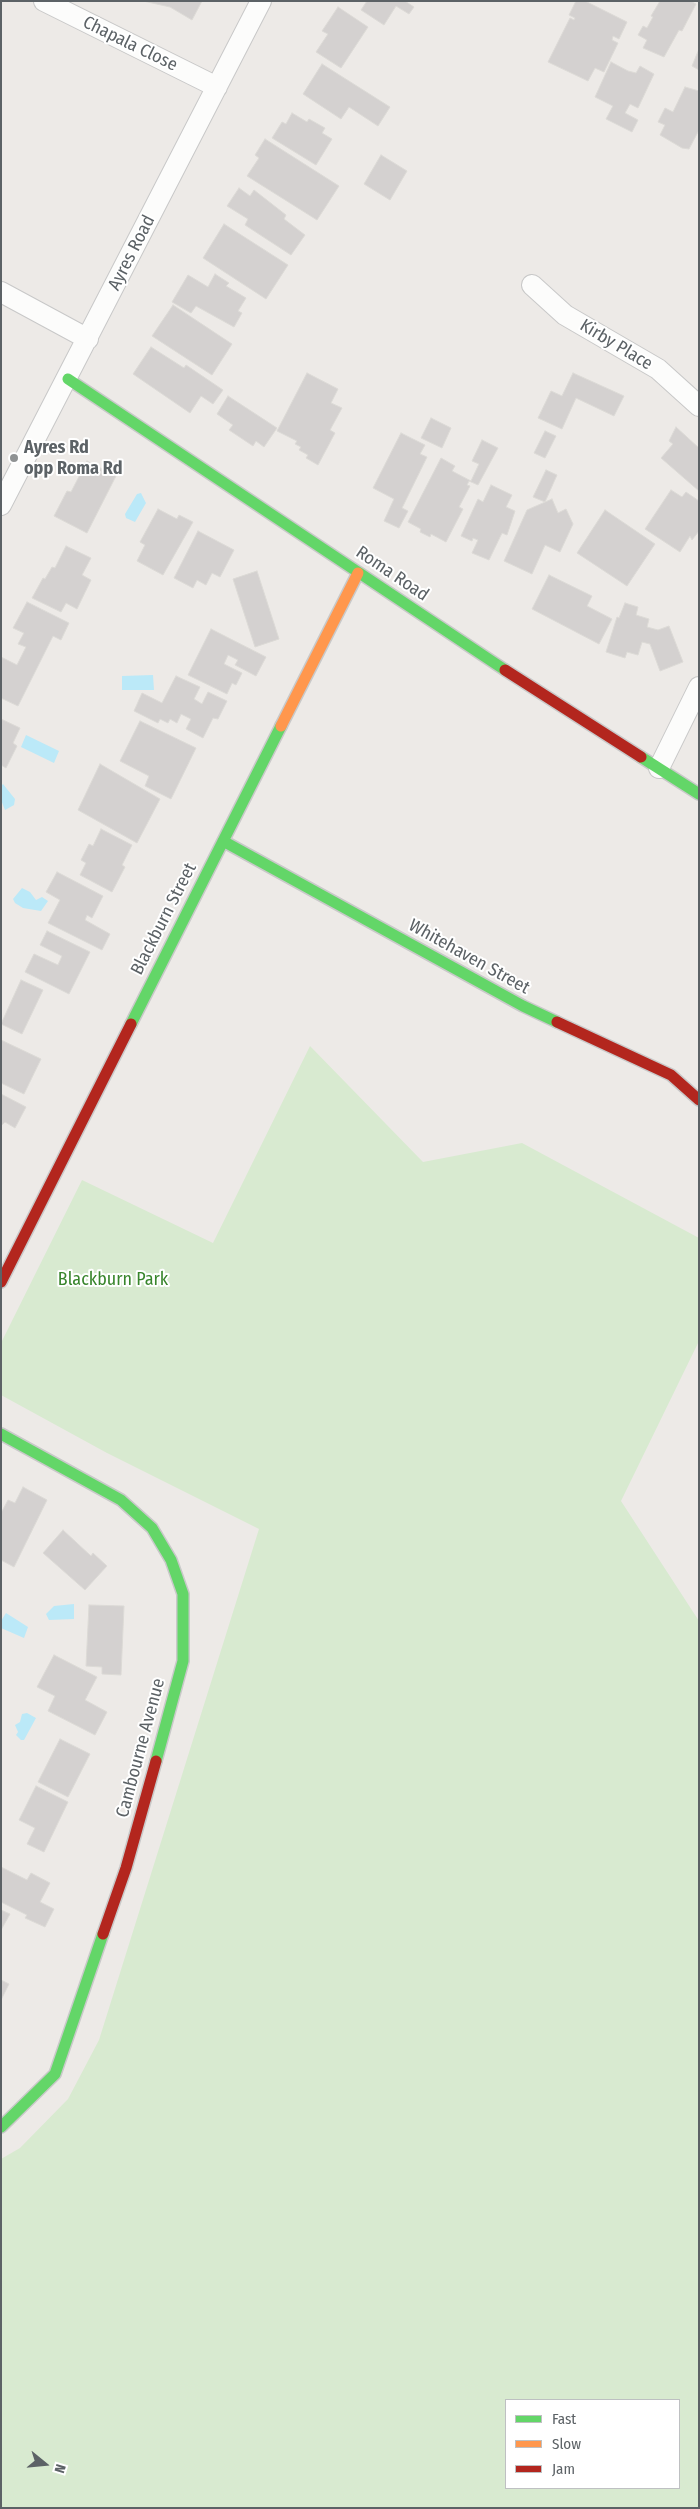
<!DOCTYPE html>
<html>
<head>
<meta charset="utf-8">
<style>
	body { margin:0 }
	#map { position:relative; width:700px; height:2509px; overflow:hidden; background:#edeae7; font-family:"Fira Sans Condensed",sans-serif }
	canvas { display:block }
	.frame { position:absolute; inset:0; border:2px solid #5c6266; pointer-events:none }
	.legend { position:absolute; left:505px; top:2399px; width:175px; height:90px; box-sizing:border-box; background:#fff; border:1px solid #bec0c2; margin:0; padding:6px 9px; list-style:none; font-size:15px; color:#5c6266 }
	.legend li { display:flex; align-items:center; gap:10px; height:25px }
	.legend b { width:25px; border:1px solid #bec0c2 }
	.north { position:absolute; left:20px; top:2439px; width:50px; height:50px; -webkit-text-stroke:4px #fff; paint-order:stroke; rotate:107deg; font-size:14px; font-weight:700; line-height:20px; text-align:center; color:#5c6266 }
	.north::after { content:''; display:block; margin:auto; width:18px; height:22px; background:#5c6266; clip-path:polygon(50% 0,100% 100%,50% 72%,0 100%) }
</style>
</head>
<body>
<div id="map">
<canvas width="700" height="2509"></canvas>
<div class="frame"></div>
<ul class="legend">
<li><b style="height:6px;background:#63d668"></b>Fast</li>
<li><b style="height:6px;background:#ff974d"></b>Slow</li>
<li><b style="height:6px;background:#b3261e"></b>Jam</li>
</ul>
<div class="north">N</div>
</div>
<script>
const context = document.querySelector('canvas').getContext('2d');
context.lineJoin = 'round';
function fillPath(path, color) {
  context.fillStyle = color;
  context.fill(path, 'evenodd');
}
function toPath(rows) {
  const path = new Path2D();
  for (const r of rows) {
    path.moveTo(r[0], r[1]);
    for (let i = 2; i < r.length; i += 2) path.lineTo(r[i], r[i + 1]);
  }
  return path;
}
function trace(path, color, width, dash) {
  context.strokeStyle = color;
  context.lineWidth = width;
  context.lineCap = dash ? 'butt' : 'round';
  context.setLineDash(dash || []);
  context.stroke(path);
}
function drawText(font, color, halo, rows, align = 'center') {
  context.font = font + ' "Fira Sans Condensed",sans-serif';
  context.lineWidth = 4;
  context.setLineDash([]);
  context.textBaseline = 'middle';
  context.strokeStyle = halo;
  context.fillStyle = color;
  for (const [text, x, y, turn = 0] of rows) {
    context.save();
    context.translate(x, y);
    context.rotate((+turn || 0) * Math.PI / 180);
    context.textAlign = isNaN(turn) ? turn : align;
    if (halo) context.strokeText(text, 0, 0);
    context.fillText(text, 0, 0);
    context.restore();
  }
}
fillPath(toPath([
	[310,1046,423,1162,522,1143,699,1238,699,1341,621,1501,699,1621,699,2508,1,2508,1,2159,20,2148,68,2099,99,2040,259,1529,107,1453,1,1395,1,1343,82,1180,213,1243],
	[506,2400,679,2400,679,2488,506,2488]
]), '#d8ead0');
fillPath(toPath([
	[141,493,146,503,135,522,126,518,125,514,137,494],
	[153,675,154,690,122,690,122,676],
	[26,735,59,751,54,763,21,747],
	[3,784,15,799,14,805,5,810,1,800,1,786],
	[22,888,30,892,36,900,42,897,48,901,41,911,23,908,15,903,13,899],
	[74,1604,74,1619,49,1620,46,1614,54,1606],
	[6,1613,28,1627,24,1638,1,1628,1,1621],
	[27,1713,36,1718,24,1740,21,1740,16,1735,18,1732,15,1725,20,1722,22,1714]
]), '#bbe9f8');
const building = toPath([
	[143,1,202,1,192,20,170,7,143,1],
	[367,1,405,1,414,7,409,14,396,6,384,25,361,10,367,1],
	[576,1,585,1,627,22,619,39,613,36,612,40,618,43,604,72,595,68,588,81,548,62,570,18,574,20,575,18,569,15,576,1],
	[660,1,691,1,696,4,682,31,679,30,664,57,643,48,647,40,638,35,643,26,647,28,653,17,651,16,660,1],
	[338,7,368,27,341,68,316,52,328,34,322,31,338,7],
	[699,49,699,70,692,66,699,49],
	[611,62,628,71,636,73,640,66,654,74,638,108,630,104,625,113,638,120,632,132,606,119,613,106,595,97,611,62],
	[322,64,390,107,378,126,349,107,341,119,303,94,322,64],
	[685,87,699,91,699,130,689,149,682,148,660,135,665,125,658,122,665,108,673,112,685,87],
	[292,113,307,122,309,119,325,128,322,133,332,139,316,165,272,138,282,122,286,124,292,113],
	[265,139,339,186,317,220,247,176,259,158,255,155,265,139],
	[381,155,407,171,390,200,364,184,381,155],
	[239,188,250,196,254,190,286,215,284,219,305,235,291,255,245,225,248,219,227,206,239,188],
	[224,224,288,265,266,299,203,258,224,224],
	[215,274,229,283,226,286,246,298,238,311,242,313,234,327,196,306,191,313,172,302,188,275,208,287,215,274],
	[173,305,232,344,212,375,152,336,173,305],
	[151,347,184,368,186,365,223,390,213,404,201,396,190,413,133,374,151,347],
	[307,373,338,389,331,403,342,408,330,430,335,433,318,465,306,458,308,455,299,450,301,447,295,444,297,441,277,431,307,373],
	[573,373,624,396,614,416,576,398,562,429,538,418,551,391,562,396,573,373],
	[228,396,277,428,264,447,256,441,253,446,229,430,233,425,217,414,228,396],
	[431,418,451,428,442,448,421,438,431,418],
	[676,427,699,448,699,491,661,458,673,444,669,441,676,427],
	[545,431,556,436,545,458,534,453,545,431],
	[401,433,425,445,420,454,427,457,402,508,408,511,399,528,384,521,394,499,373,488,401,433],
	[482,440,498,448,478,485,469,481,467,485,470,486,459,507,463,509,446,542,431,534,430,537,420,532,421,529,408,522,441,458,455,466,452,471,471,481,479,464,472,461,482,440],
	[87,461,116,476,87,533,54,516,67,491,71,492,87,461],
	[546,470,557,475,545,502,533,497,546,470],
	[491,485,512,495,506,507,515,511,507,535,502,533,489,560,472,553,478,540,473,538,472,541,461,536,478,499,483,502,491,485],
	[671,490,682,497,686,492,699,501,699,531,692,540,690,536,680,552,645,529,671,490],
	[552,499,558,513,566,509,573,524,560,552,545,545,532,574,504,561,527,510,552,499],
	[158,509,177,519,179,515,193,522,163,575,137,561,145,545,140,542,158,509],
	[605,510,655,544,627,586,577,553,605,510],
	[198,531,234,550,220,577,212,573,206,585,197,580,193,588,174,578,198,531],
	[66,546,91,558,82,575,91,580,77,609,66,603,61,612,32,598,43,578,45,579,52,567,55,568,66,546],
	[257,571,279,639,255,647,233,579,257,571],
	[549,575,592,596,587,606,612,619,599,644,532,609,549,575],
	[27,602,69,623,61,640,53,636,18,706,1,698,1,657,17,665,26,647,18,644,24,633,13,628,27,602],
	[625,603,638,607,636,615,649,619,647,627,658,630,669,626,683,662,660,671,650,644,642,642,638,655,627,652,625,658,606,652,617,617,619,618,625,603],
	[211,629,266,657,256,676,235,665,238,660,228,655,224,664,242,673,236,685,232,683,227,694,188,675,211,629],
	[176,676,200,687,194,699,202,704,208,692,227,701,218,719,213,718,203,738,186,729,191,719,181,714,177,723,170,719,168,723,160,719,158,723,134,711,142,693,162,703,176,676],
	[1,719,20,728,13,743,17,746,6,768,1,765,1,719],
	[140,721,196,748,171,799,145,786,149,776,120,761,140,721],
	[100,764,160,799,137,843,78,810,100,764],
	[101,829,132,845,122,865,125,867,112,892,80,875,86,863,81,860,89,844,93,846,101,829],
	[57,872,103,896,92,918,87,915,85,920,110,934,102,950,48,923,60,900,46,892,57,872],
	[47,931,90,952,69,994,25,972,34,954,58,965,62,956,40,945,47,931],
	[21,980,43,990,22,1034,1,1024,21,980],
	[1,1040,41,1059,24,1094,1,1083,1,1040],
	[1,1094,26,1107,15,1128,5,1122,1,1126,1,1094],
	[23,1487,47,1500,14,1567,1,1560,1,1513,8,1500,15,1503,23,1487],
	[63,1530,91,1556,93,1553,107,1566,85,1590,43,1553,63,1530],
	[89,1605,124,1606,121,1675,102,1674,102,1667,86,1666,89,1605],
	[54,1655,97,1677,85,1700,107,1712,95,1735,48,1711,55,1696,37,1687,54,1655],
	[60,1739,90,1754,68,1797,38,1782,60,1739],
	[36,1786,68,1802,44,1852,27,1844,35,1828,19,1820,36,1786],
	[1,1867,27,1880,31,1873,50,1883,40,1902,54,1909,45,1927,25,1918,27,1915,1,1902,1,1867],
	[1,1910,10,1914,1,1930,1,1910],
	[1,1980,9,1984,1,2000,1,1980]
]);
fillPath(building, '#d4d1d0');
trace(building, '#dcdad6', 1);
const street = toPath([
	[44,1,217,87],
	[532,285,565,315,658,369,699,406],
	[1,292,88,339],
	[1,505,261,1],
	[659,768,699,687]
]);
const fast = toPath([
	[68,379,505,670],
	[641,757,699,794],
	[223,841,523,1006,557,1022],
	[131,1024,281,726],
	[1,1434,121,1500,152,1528,171,1560,183,1594,183,1661,156,1761],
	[1,2127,55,2074,103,1934]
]);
const slow = toPath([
	[281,726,358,573]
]);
const jam = toPath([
	[505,670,641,757],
	[557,1022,671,1075,699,1100],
	[1,1282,131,1024],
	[103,1934,126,1868,156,1761]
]);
trace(street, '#c8c8c8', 22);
trace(fast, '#c9c9c9', 14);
trace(slow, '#c9c9c9', 14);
trace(jam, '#c9c9c9', 14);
trace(street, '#fcfcfb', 20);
trace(fast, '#63d668', 11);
trace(slow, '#ff974d', 11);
trace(jam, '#b3261e', 11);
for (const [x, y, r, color] of [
	[14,458,5,"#8f9293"]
]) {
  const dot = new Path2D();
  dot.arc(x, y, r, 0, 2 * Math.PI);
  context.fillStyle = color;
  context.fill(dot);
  trace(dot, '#fff', 2);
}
drawText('18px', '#5c6266', '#fff', [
	["Chapala Close",130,44,26],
	["Ayres Road",132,253,-63],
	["Kirby Place",616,345,31],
	["Roma Road",392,574,34],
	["Blackburn Street",164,919,-63],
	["Whitehaven Street",469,957,29],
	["Cambourne Avenue",141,1748,-75]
]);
drawText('bold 18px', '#5c6266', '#fff', [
	["Ayres Rd",24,448],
	["opp Roma Rd",24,469]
], 'left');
drawText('18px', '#38852c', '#fff', [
	["Blackburn Park",113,1280]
]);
</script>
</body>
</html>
